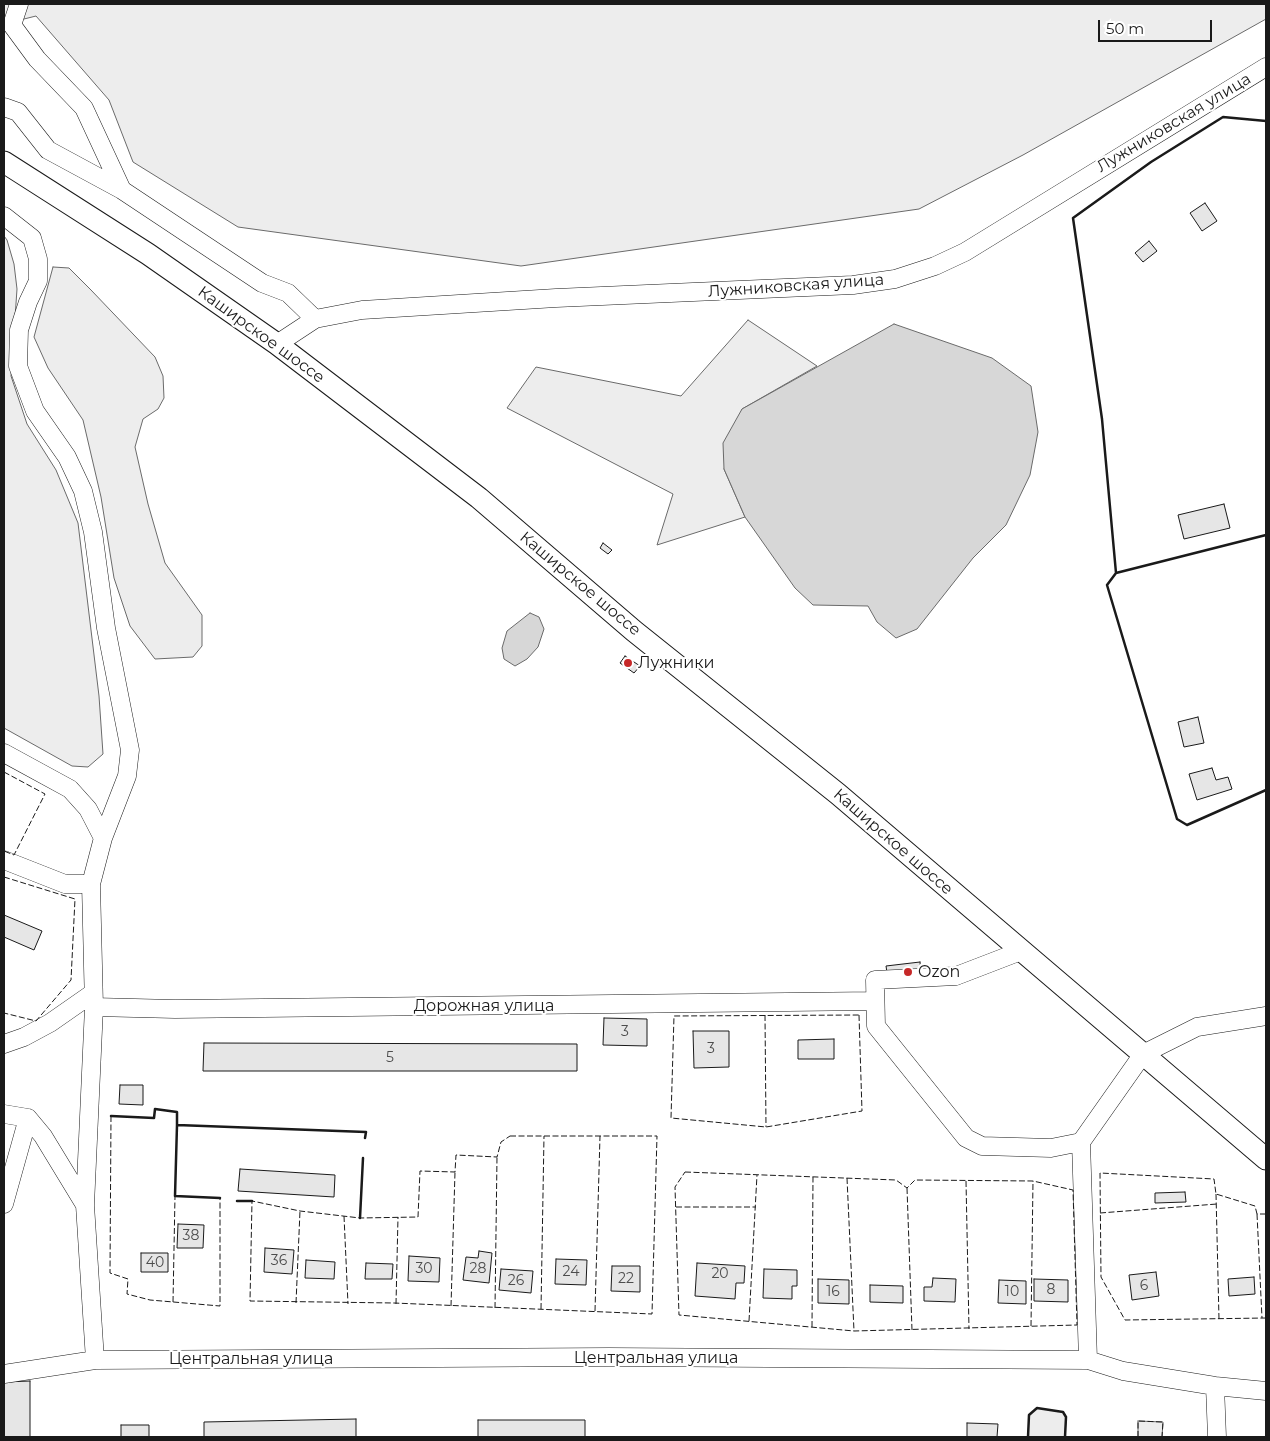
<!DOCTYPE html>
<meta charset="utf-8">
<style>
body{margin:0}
#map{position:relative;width:1270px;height:1441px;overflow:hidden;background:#fff;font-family:Montserrat,sans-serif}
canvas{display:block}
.frame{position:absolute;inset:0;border:5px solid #1a1a1a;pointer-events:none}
.scale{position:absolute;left:1098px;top:20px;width:114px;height:22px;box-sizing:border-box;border:2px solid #1a1a1a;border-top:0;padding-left:6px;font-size:15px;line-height:18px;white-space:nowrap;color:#1a1a1a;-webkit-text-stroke:4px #fff;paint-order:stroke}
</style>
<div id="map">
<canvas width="1270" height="1441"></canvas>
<div class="frame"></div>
<div class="scale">50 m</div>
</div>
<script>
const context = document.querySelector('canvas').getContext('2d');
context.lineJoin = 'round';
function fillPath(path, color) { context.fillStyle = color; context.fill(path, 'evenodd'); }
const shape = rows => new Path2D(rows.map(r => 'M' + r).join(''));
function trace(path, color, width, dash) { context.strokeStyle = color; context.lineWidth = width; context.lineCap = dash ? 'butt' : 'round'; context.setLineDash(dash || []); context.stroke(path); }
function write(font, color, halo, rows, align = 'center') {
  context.font = font + ' Montserrat,sans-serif'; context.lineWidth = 4; context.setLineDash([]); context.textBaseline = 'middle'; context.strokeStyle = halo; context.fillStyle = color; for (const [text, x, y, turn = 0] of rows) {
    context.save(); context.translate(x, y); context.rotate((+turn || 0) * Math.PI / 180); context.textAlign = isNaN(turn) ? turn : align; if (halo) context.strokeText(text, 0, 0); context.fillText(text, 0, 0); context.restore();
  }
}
const green = shape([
 [4,4,1266,4,1266,19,1023,155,919,209,521,266,238,227,133,162,109,100,36,16,4,24,4,4],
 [4,236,7,240,14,264,17,289,11,376,27,424,56,470,78,523,99,696,103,754,88,767,72,766,4,728,4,236],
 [53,267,69,268,91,290,155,357,163,376,164,398,158,409,143,419,135,447,148,504,165,563,202,615,202,646,193,657,155,659,130,626,114,578,101,497,83,420,48,368,34,337,53,267],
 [748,320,817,366,742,409,724,469,745,517,657,545,673,494,507,408,536,367,681,396,748,320],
 [1037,1408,1063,1412,1066,1417,1065,1437,1028,1437,1029,1415,1037,1408],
 [1138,1421,1163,1422,1162,1437,1138,1437,1138,1421]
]);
const water = shape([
 [894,324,992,358,1031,386,1038,432,1030,475,1006,525,973,558,917,629,896,638,877,622,868,606,813,605,795,588,745,517,724,469,723,443,742,409,894,324],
 [530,613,539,617,544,629,538,647,527,659,515,666,504,659,502,648,507,631,530,613]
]);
const building = shape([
 [1205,203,1217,221,1202,231,1190,213,1205,203],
 [1149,241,1157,251,1143,262,1135,253,1149,241],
 [1224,504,1230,528,1184,539,1178,515,1224,504],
 [603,543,612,550,608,554,600,548,603,543],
 [625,656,640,666,634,673,620,663,625,656],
 [1198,717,1204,743,1184,747,1178,722,1198,717],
 [1212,768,1216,780,1228,777,1232,789,1197,800,1189,774,1212,768],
 [4,915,42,931,34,950,4,937,4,915],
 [920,962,921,975,888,979,886,966,920,962],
 [604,1018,647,1019,647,1046,603,1045,604,1018],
 [693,1031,729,1031,729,1067,694,1068,693,1031],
 [834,1039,834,1059,798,1059,798,1040,834,1039],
 [204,1043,577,1044,577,1071,203,1071,204,1043],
 [120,1085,143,1085,143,1105,119,1104,120,1085],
 [240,1169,335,1175,334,1197,238,1191,240,1169],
 [1185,1192,1186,1202,1155,1203,1155,1193,1185,1192],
 [178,1224,204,1225,203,1248,177,1248,178,1224],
 [265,1248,294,1250,292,1274,264,1272,265,1248],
 [479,1251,492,1253,489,1283,463,1280,466,1257,478,1258,479,1251],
 [141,1253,168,1253,168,1272,141,1272,141,1253],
 [409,1256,440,1258,439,1282,408,1281,409,1256],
 [556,1259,587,1260,586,1285,555,1284,556,1259],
 [306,1260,335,1262,334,1279,305,1278,306,1260],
 [366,1263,393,1264,392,1279,365,1279,366,1263],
 [697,1263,745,1266,744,1283,736,1283,735,1299,695,1296,697,1263],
 [612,1266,640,1266,640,1292,611,1291,612,1266],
 [501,1269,533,1271,531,1293,499,1290,501,1269],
 [764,1269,797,1270,797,1286,792,1286,792,1299,763,1298,764,1269],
 [1156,1272,1159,1296,1132,1300,1129,1275,1156,1272],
 [1254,1277,1255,1294,1229,1296,1228,1279,1254,1277],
 [933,1278,956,1279,955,1302,924,1301,924,1287,932,1287,933,1278],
 [818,1279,849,1280,849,1304,818,1303,818,1279],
 [1034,1279,1068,1280,1068,1302,1034,1301,1034,1279],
 [999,1280,1026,1281,1026,1304,998,1303,999,1280],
 [870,1285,903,1286,903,1303,870,1302,870,1285],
 [30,1381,30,1437,4,1437,4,1382,30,1381],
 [356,1419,356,1437,204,1437,204,1422,356,1419],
 [478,1420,585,1420,585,1437,478,1437,478,1420],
 [967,1423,998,1424,997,1437,967,1437,967,1423],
 [121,1425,149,1425,149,1437,121,1437,121,1425]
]);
const minor = shape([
 [19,4,12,25,37,59,84,108,122,190],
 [4,107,18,112,48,150,122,190,262,283,288,293,315,319],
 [4,216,32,238,38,259,38,281,28,302,19,330,18,366,35,411,67,457,83,491,93,532,106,628,130,750,127,776,103,838],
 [277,344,315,319,362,310,556,298,853,285,895,279,935,266,965,252,1266,67],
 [4,753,70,789,88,809,103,838,91,884,94,1007,85,1205,95,1360],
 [4,860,65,884,91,884],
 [1021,951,956,976,875,980,876,1026,966,1138,982,1146,1051,1148,1081,1142],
 [94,1007,175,1009,875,1001],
 [4,1044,24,1037,50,1023,93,993],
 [4,1114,28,1118,43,1136,85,1205],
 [4,1204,28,1118],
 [1088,1360,1081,1142,1143,1054,1197,1027,1266,1016],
 [4,1374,95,1360,609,1357,1088,1360,1123,1371,1215,1386,1266,1391],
 [1215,1386,1217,1437]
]);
const major = shape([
 [4,162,148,254,277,344,479,498,634,631,838,794,1266,1159]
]);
const fence = shape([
 [4,772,45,794,14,855,4,851],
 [4,877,75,899,71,980,36,1021,4,1013],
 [765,1015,766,1127],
 [859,1015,862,1111,766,1127,671,1118,674,1016,859,1015],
 [111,1116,110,1273,128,1279,127,1294,150,1300,220,1306,220,1198],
 [510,1136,657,1136,652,1314,394,1303,250,1301,252,1201,300,1211,360,1218,418,1217,420,1171,455,1172,456,1155,497,1157,501,1142,510,1136],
 [685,1172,896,1180,907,1188,915,1180,1033,1181,1073,1190,1077,1325,854,1331,679,1315,675,1187,685,1172],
 [847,1178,854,1331],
 [966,1181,969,1329],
 [907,1188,912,1330],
 [1216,1194,1219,1319],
 [676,1207,756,1207],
 [1100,1213,1217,1204],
 [1257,1214,1262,1318],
 [1266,1214,1257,1214,1255,1206,1216,1194,1214,1179,1100,1173,1101,1277,1125,1320,1266,1318],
 [344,1216,348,1304],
 [173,1302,175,1196],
 [296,1303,300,1211],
 [396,1304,398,1217],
 [451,1306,455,1172],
 [495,1308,497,1157],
 [541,1309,544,1136],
 [595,1311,600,1136],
 [749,1321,757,1175],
 [1031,1326,1033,1181],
 [812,1327,813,1177],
 [1138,1437,1138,1421,1163,1422,1162,1437]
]);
const wall = shape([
 [1266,121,1223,117,1151,162,1073,218,1102,419,1116,573,1266,535],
 [1116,573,1107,585,1177,819,1187,825,1266,790],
 [111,1116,154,1118,155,1109,177,1112,177,1125,366,1132,365,1138],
 [177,1125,175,1196,220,1198],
 [237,1201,252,1201],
 [360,1218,363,1158],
 [1028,1437,1029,1415,1037,1408,1063,1412,1066,1417,1065,1437]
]);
const markers = [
 [628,663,5,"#c62828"],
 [908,972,5,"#c62828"]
];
const numberNames = [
 ["3",625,1032],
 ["3",711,1049],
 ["5",390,1058],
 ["38",191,1236],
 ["36",279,1261],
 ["40",155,1263],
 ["30",424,1269],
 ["28",478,1269],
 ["24",571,1272],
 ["20",720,1274],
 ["22",626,1279],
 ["26",516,1281],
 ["6",1144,1286],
 ["8",1051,1290],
 ["16",833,1292],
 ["10",1012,1292]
];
const streetNames = [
 ["Лужниковская улица",1174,123,-31],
 ["Лужниковская улица",796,286,-4],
 ["Каширское шоссе",261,335,36],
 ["Каширское шоссе",580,584,40],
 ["Каширское шоссе",893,842,41],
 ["Дорожная улица",484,1006],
 ["Центральная улица",656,1358],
 ["Центральная улица",251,1359]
];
const poiNames = [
 ["Лужники",638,663],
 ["Ozon",918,972]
];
fillPath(green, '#ededed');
trace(green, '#6a6a6a', 1);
fillPath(water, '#d7d7d7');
trace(water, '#6a6a6a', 1);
fillPath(building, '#e6e6e6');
trace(building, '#1a1a1a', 1);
trace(minor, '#1a1a1a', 19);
trace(major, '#1a1a1a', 23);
trace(minor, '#fff', 18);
trace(major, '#fff', 21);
trace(fence, '#1a1a1a', 1, [6, 2.5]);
trace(wall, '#1a1a1a', 2.5);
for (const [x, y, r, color] of markers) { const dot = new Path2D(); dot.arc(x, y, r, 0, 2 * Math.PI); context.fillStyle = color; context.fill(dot); trace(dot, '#fff', 2); }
write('14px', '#4d4d4d', null, numberNames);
write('16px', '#1a1a1a', '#fff', streetNames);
write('16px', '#1a1a1a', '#fff', poiNames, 'left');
</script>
